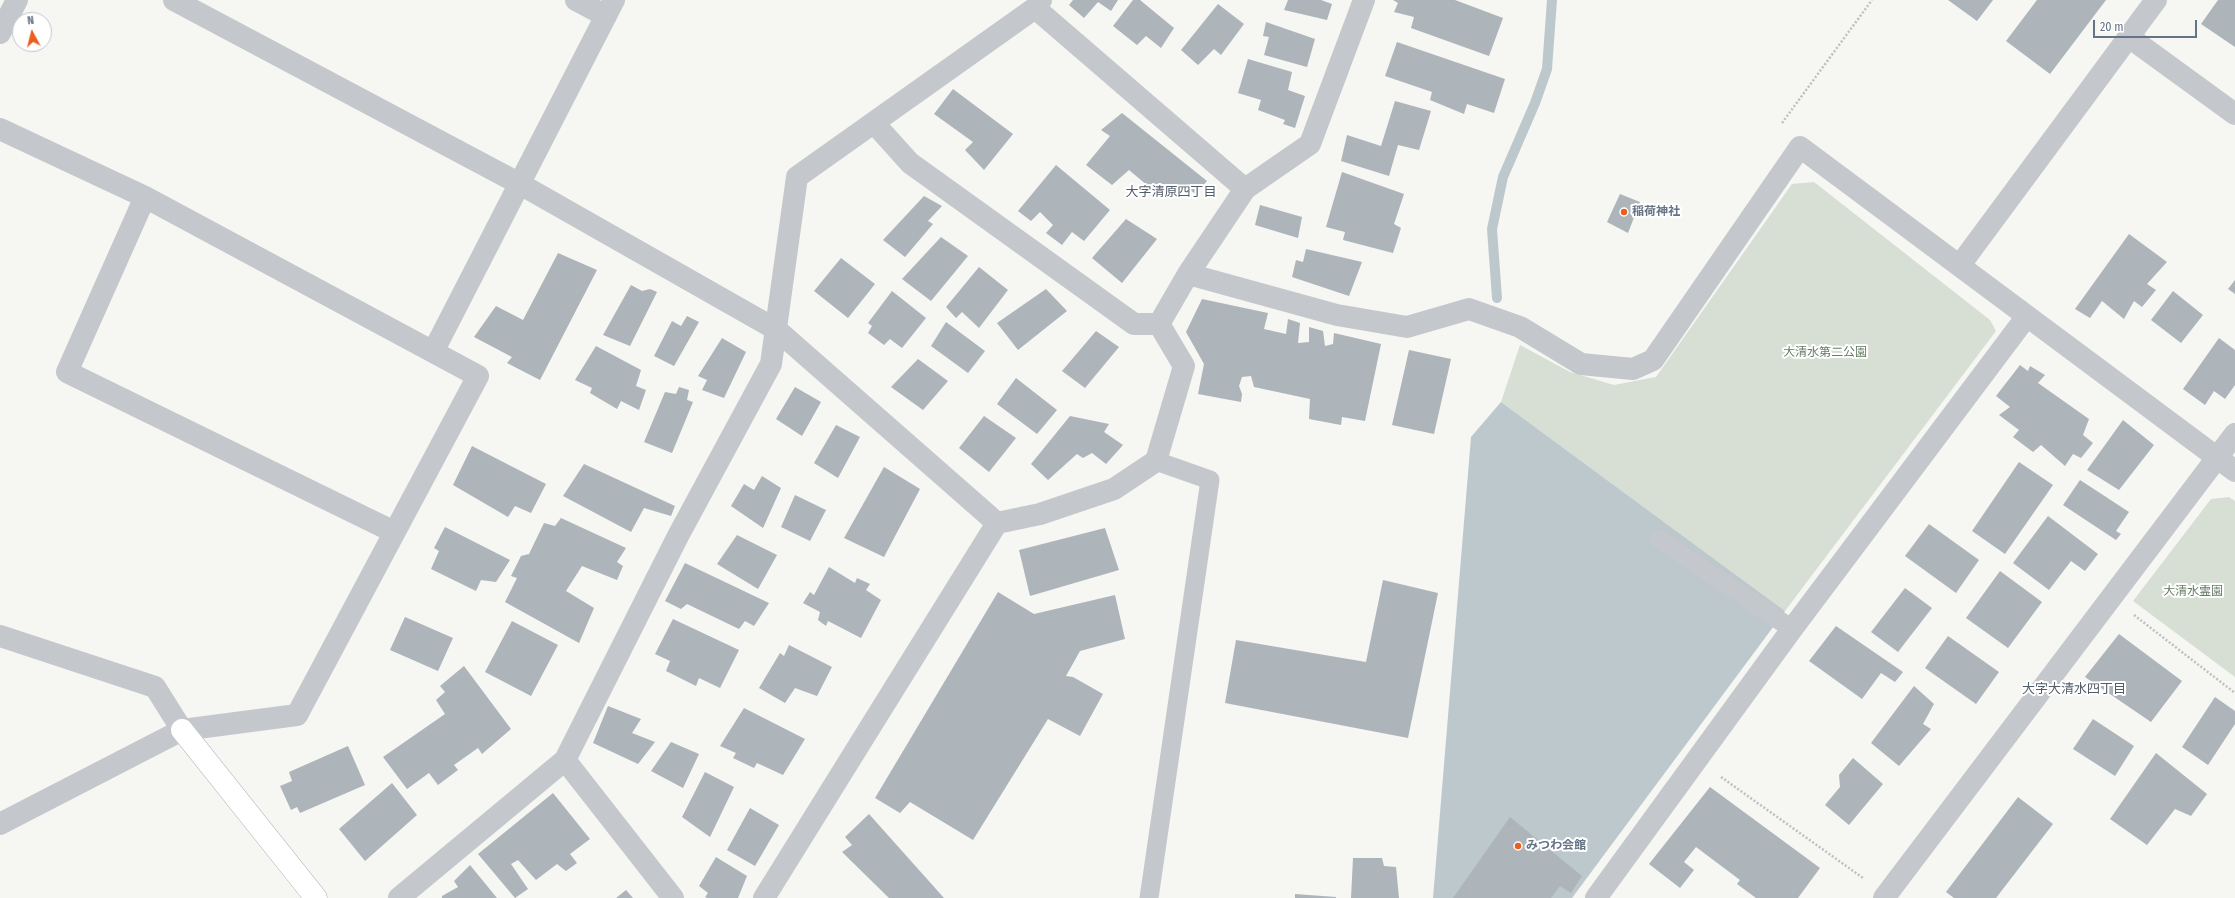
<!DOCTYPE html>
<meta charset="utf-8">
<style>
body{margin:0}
#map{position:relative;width:2235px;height:898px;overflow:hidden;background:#f6f6f3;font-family:"Fira Sans Condensed",sans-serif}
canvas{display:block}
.north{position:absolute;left:12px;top:12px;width:40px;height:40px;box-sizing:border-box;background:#fff;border:1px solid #c1c7ce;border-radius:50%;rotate:353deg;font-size:11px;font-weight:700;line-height:16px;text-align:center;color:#647485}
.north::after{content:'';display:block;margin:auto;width:14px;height:18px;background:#eb5f1e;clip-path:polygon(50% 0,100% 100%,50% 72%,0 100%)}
.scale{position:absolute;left:2093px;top:20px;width:104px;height:18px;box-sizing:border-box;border:2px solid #647485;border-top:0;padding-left:5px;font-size:12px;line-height:14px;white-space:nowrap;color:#647485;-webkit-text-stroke:3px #fff;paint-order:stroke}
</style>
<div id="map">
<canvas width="2235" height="898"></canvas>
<div class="north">N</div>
<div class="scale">20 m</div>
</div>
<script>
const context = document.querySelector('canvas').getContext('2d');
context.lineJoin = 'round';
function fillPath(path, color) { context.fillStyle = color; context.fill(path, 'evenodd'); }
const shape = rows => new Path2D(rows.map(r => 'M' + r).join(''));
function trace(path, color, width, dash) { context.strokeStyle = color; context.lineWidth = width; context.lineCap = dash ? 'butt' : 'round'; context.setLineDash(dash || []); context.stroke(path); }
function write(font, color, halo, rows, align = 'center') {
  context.font = font + ' "Fira Sans Condensed","Noto Sans JP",sans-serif'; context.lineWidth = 4; context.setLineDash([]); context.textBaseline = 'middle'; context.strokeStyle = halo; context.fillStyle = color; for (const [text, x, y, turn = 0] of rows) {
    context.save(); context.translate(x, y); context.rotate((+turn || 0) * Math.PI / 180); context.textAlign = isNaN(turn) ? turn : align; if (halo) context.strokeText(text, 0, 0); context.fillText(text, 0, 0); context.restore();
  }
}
const green = shape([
 [1814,182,1990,320,1996,331,1785,611,1501,402,1520,345,1570,372,1614,385,1656,377,1792,184],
 [2229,497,2235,501,2235,677,2133,601,2211,499]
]);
const water = shape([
 [1501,402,1785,611,1572,898,1433,898,1471,437]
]);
const stream = shape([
 [1497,298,1492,229,1503,177,1535,103,1547,69,1552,0]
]);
const building = shape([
 [1073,0,1118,0,1111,11,1098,2,1084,18,1069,5],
 [1133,0,1140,0,1174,28,1161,48,1146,36,1137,45,1113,26],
 [1288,0,1321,0,1332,4,1327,20,1284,10],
 [1393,0,1455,0,1503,18,1489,56,1411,28,1414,17,1394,12,1398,3],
 [1948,0,1993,0,1977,21],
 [2037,0,2106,0,2050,74,2006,41],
 [2218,0,2235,0,2235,47,2201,24],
 [1218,4,1244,24,1221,55,1214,49,1198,65,1181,50],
 [1266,22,1315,39,1307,67,1264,55,1269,37,1263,36],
 [1397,42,1505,79,1494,113,1467,104,1464,114,1430,100,1432,92,1385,76],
 [1248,59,1292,72,1288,90,1305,96,1295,128,1283,124,1285,120,1258,110,1261,100,1238,93],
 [953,89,1013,134,984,170,965,150,973,142,934,114],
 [1395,101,1431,111,1419,150,1398,145,1389,176,1341,161,1347,135,1381,146],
 [1122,113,1207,181,1196,194,1187,188,1182,191,1174,185,1161,197,1129,170,1112,185,1086,165,1110,136,1101,130],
 [1056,165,1110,210,1084,241,1072,232,1062,245,1046,233,1053,225,1040,212,1031,221,1018,211],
 [1342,172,1404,194,1394,224,1401,228,1393,253,1343,240,1345,232,1326,227],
 [1620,194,1640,202,1628,233,1607,222],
 [924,196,942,206,928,221,933,224,905,257,883,240],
 [1260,205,1302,217,1298,238,1255,225],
 [1126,219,1157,239,1122,283,1092,258],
 [2129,234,2167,262,2147,284,2156,290,2142,307,2134,301,2124,319,2102,301,2090,318,2075,309],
 [941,237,968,256,931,301,902,279],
 [1306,249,1362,262,1349,296,1292,277,1296,260,1303,262],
 [558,253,597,270,540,380,507,363,512,357,474,337,496,306,523,320],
 [841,258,875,284,848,318,814,291],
 [979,267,1008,290,979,328,962,312,956,318,946,307],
 [2235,280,2235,294,2228,289],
 [631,285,642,291,650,289,657,292,630,346,603,335],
 [1046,289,1067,311,1018,350,997,323],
 [892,291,926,318,902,348,890,339,884,345,868,333,872,326,868,323],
 [2173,291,2203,315,2181,343,2151,320],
 [1202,299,1268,313,1264,329,1286,334,1288,319,1300,323,1298,343,1309,342,1309,327,1323,331,1325,346,1333,344,1334,333,1381,344,1365,421,1342,417,1341,425,1309,419,1310,399,1254,387,1251,376,1242,377,1239,386,1242,394,1241,402,1198,394,1204,364,1186,332],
 [687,316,699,322,674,366,654,356,672,321,681,326],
 [946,322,985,351,968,373,931,346],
 [1096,331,1119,347,1085,388,1062,371],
 [722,338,746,352,724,398,702,390,707,380,698,376],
 [2219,338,2235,350,2235,385,2225,399,2214,391,2205,405,2183,389],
 [596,346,641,370,636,386,646,390,639,410,621,401,617,409,590,393,592,388,575,380],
 [1409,350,1451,359,1434,434,1392,425],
 [918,359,948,381,923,410,891,387],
 [2020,365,2028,371,2030,366,2045,375,2038,383,2089,419,2083,435,2093,443,2081,458,2073,454,2065,466,2041,445,2033,452,2013,437,2019,430,1999,415,2010,407,1996,396],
 [1016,378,1057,410,1037,434,997,404],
 [679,387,689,390,687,400,693,402,672,453,644,442,665,392,676,394],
 [795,387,821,402,802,436,776,419],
 [984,416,1016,438,989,472,959,448],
 [1070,416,1109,424,1104,432,1123,445,1106,464,1092,453,1083,458,1077,454,1048,480,1031,464],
 [2123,420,2154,445,2119,490,2087,470],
 [836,425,860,437,838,478,814,463],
 [472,446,546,484,531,513,515,506,508,517,453,485],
 [2019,462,2053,485,2005,554,1972,531],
 [584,464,675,506,671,516,644,508,631,532,563,496],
 [884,467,920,489,884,557,844,538],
 [762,476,781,488,763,528,731,506,744,484,754,490],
 [2080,480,2129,512,2116,531,2121,534,2116,540,2063,505],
 [795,495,826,510,810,541,781,527],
 [2048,516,2098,554,2085,571,2071,561,2049,590,2013,563],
 [561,518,626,548,617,562,623,566,617,580,582,566,566,591,594,608,579,643,505,602,517,578,511,576,521,556,529,554,544,523,555,526],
 [1929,524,1979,560,1956,593,1905,556],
 [445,527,510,560,496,582,481,580,476,591,431,569,439,551,434,548],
 [1105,528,1119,570,1030,596,1019,550],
 [737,535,777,555,758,589,717,564],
 [685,563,769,603,754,626,745,621,739,629,687,604,681,609,665,601],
 [829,567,855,583,857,578,870,584,866,590,881,600,861,638,828,621,826,626,818,620,820,612,803,603,810,592,814,595],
 [2000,571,2042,602,2008,648,1966,618],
 [1383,580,1438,593,1408,738,1225,703,1236,640,1366,662],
 [1905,588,1932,608,1898,652,1871,632],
 [998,592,1034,614,1115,595,1125,639,1080,651,1066,676,1073,677,1103,694,1080,736,1048,719,973,840,910,802,900,813,875,798],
 [405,617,453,638,438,671,390,650],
 [673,619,739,650,720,688,699,678,696,686,666,671,670,661,655,654],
 [512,621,558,645,531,696,485,672],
 [1836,626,1903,672,1895,682,1881,673,1862,699,1809,661],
 [2119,634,2182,681,2151,722,2085,677],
 [1948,636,1999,672,1976,704,1925,668],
 [789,645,832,667,817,696,795,688,785,703,759,688,780,653,784,656],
 [464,666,511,729,482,754,478,748,454,765,458,770,438,785,429,773,407,789,383,757,445,714,436,700,445,692,440,686],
 [1914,686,1934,704,1923,724,1931,729,1899,766,1871,743],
 [2215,697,2235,711,2235,724,2208,765,2182,747],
 [608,706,641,719,632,733,655,742,638,764,593,743],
 [744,708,805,739,783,775,757,763,754,768,733,758,736,753,720,746],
 [2093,719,2134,746,2115,776,2073,749],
 [671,742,699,754,683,788,651,771],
 [348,746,365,785,300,813,297,807,291,810,280,786,292,781,289,772],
 [2156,753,2207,794,2191,816,2175,809,2147,845,2110,819],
 [1853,758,1883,784,1849,825,1825,805,1840,787,1839,775],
 [705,772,734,787,710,837,682,817],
 [392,783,417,815,365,861,339,829],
 [1710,787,1820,868,1798,898,1756,898,1737,884,1740,880,1696,847,1684,862,1694,870,1680,888,1649,864],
 [553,793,590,839,570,854,577,863,566,871,557,864,536,880,518,860,511,864,528,889,515,898,478,854],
 [2018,797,2053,824,1996,898,1954,898,1946,892],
 [750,808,779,825,755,866,727,850],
 [869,814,944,898,889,898,842,852,852,845,845,837],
 [1510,817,1582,876,1571,893,1560,886,1551,898,1453,898],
 [716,857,747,876,738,898,707,898,705,897,708,893,699,886],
 [1353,858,1382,858,1384,866,1396,867,1399,898,1351,898],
 [470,865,497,898,442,898,442,896,458,887,454,881],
 [626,890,633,898,616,898],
 [1295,894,1336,897,1336,898,1295,898]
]);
const path = shape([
 [1782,123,1872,0],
 [2134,615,2235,693],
 [1721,777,1863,878]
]);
const lane = shape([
 [1659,539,1792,629],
 [1149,898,1210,480,1156,461]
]);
const street = shape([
 [174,0,520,184,777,330,997,523],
 [576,0,606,16],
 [1035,8,1245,189],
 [0,33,17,0],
 [2129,37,2235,114],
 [874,123,910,163,1134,324,1159,324],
 [0,129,145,197,478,376,297,715,182,730,0,824],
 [145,197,67,372,394,532],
 [1960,265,2156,0],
 [1188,274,1337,315,1407,327,1469,309,1520,327,1581,364,1633,369,1653,360,1800,147,2235,471],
 [433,352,614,0],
 [0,636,155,687,182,730],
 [565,760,673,898],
 [399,898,565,760,678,536,771,364,797,177,1035,8,1041,0],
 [764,898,997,523,1040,514,1114,489,1156,461,1184,366,1159,324,1188,274,1245,189,1310,144,1364,0],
 [1596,898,1792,629,2027,316],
 [1884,898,2235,434]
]);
const secondary = shape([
 [182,730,316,898]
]);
const markers = [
 [1624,212,4,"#eb5f1e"],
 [1518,846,4,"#eb5f1e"]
];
const poiNames = [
 ["稲荷神社",1632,212],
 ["みつわ会館",1526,846]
];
const parkNames = [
 ["大清水第二公園",1825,353],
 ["大清水霊園",2193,592]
];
const neighbourhoodNames = [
 ["大字清原四丁目",1171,192],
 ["大字大清水四丁目",2074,689]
];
fillPath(green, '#d7ded4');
fillPath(water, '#bdc8cd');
trace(stream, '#bdc8cd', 10);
fillPath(building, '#adb4ba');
trace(secondary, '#b6bbc0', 23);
trace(path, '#bdc0c2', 2.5, [2, 2]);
trace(lane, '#c4c7cb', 19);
trace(street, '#c4c7cb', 22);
trace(secondary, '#fff', 22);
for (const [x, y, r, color] of markers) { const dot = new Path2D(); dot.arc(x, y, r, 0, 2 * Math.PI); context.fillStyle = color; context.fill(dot); trace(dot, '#fff', 1.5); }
write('bold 12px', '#647485', '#fff', poiNames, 'left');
write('12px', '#667c63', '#fff', parkNames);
write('13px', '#525d6a', '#fff', neighbourhoodNames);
</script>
